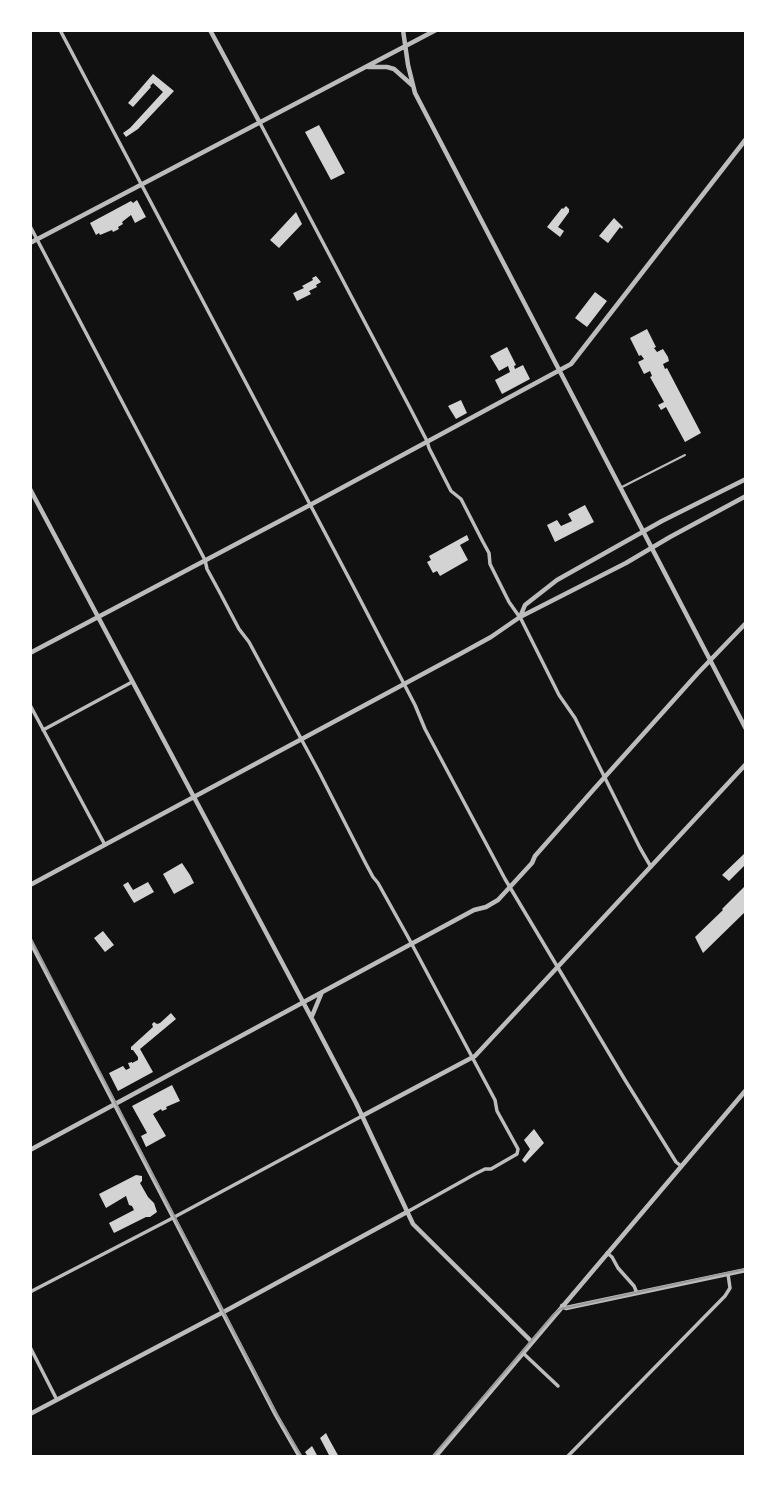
<!DOCTYPE html>
<style>
body{margin:0}
#map{position:relative;width:776px;height:1487px;overflow:hidden;background:#111;font-family:Montserrat,sans-serif}
canvas{display:block}
.frame{position:absolute;inset:0;border:32px solid #fff;pointer-events:none}
</style>
<div id="map">
<canvas width="776" height="1487"></canvas>
<div class="frame"></div>
</div>
<script>
const context = document.querySelector('canvas').getContext('2d');
context.lineJoin = 'round';
function fillPath(path, color) { context.fillStyle = color; context.fill(path, 'evenodd'); }
const shape = rows => new Path2D(rows.map(r => 'M' + r).join(''));
function trace(path, color, width, dash) { context.strokeStyle = color; context.lineWidth = width; context.lineCap = dash ? 'butt' : 'round'; context.setLineDash(dash || []); context.stroke(path); }
const building = shape([
 [153,74,174,91,138,129,126,137,123,133,130,128,163,92,153,83,150,86,151,87,133,107,128,103],
 [319,125,345,173,331,180,305,132],
 [137,200,146,217,135,223,131,215,122,222,123,224,118,227,119,229,113,232,112,230,100,235,99,233,96,235,90,223,131,201,133,203],
 [566,206,569,209,569,212,558,227,564,231,560,237,547,227,562,208,563,209],
 [296,212,302,224,279,248,270,240],
 [614,218,623,227,622,229,620,227,608,243,599,236],
 [316,276,321,282,316,285,317,287,309,291,311,294,297,301,293,293,304,288,302,286,313,280,312,278],
 [595,292,607,301,587,327,575,318],
 [647,329,656,347,654,348,657,352,663,349,668,357,669,361,663,364,665,369,667,368,701,433,685,442,666,407,661,410,658,405,664,402,650,377,652,376,650,371,644,374,638,362,644,359,641,355,639,356,630,338],
 [507,347,516,365,514,366,515,369,523,365,530,379,502,394,495,380,510,372,508,366,499,371,490,356],
 [461,400,467,413,456,419,448,406],
 [585,505,594,522,555,542,547,525,557,520,561,526,572,521,568,514],
 [467,535,469,540,460,545,468,560,440,576,437,571,433,573,427,562,431,560,429,556],
 [746,852,746,864,729,881,722,875],
 [182,863,190,875,194,883,174,894,163,874],
 [128,882,133,890,148,882,154,892,134,903,123,885],
 [746,885,746,911,703,953,695,937,723,910,722,909],
 [103,931,114,945,105,952,94,938],
 [171,1013,176,1019,140,1049,153,1072,118,1091,109,1073,123,1066,126,1070,130,1068,128,1063,132,1062,132,1063,138,1060,138,1057,133,1050,131,1050,131,1047,153,1027,152,1024,154,1022,157,1024,160,1023],
 [172,1085,180,1101,166,1107,167,1109,162,1111,161,1109,153,1114,166,1136,146,1147,141,1136,147,1133,132,1106],
 [534,1129,544,1143,525,1163,522,1160,530,1149,524,1140],
 [136,1175,142,1176,142,1181,140,1183,148,1197,154,1203,157,1212,150,1217,146,1217,114,1233,109,1223,134,1210,132,1206,129,1205,126,1196,106,1208,99,1194],
 [326,1433,329,1439,339,1457,330,1457,320,1438],
 [312,1446,318,1457,308,1457,305,1452]
]);
const service = shape([
 [622,487,685,455]
]);
const minor = shape([
 [60,30,352,584,415,705,425,729,505,879,625,1080,676,1162,681,1166],
 [260,123,410,408,427,441,429,448,451,491,461,499,483,542,489,553,490,564,509,602,521,619,559,695,575,718,640,848,651,867],
 [30,226,205,560,207,569,219,591,239,629,249,642,319,772,366,864,373,877,378,883,408,937,495,1100,497,1111,518,1149,517,1154,491,1169,485,1169,475,1174,407,1212],
 [30,705,105,845],
 [43,730,132,682],
 [607,1253,612,1257,618,1268,634,1286,637,1293],
 [30,1292,167,1221,362,1116],
 [30,1347,57,1400],
 [523,1353,558,1386],
 [567,1457,725,1296,730,1288,728,1274]
]);
const tertiary = shape([
 [210,30,260,123],
 [403,30,408,65,415,93,746,729],
 [368,67,387,67,394,69,412,85],
 [30,243,436,30],
 [30,489,311,1017,356,1103,413,1224,532,1342],
 [520,617,525,605,557,580,662,521,746,479],
 [30,653,310,505,571,364,746,139],
 [30,885,460,654,491,637,520,617,626,563,670,537,746,496],
 [30,941,276,1415,300,1457],
 [312,1016,322,992],
 [362,1116,475,1056,746,764],
 [30,1150,474,910,486,907,498,900,532,863,535,856,594,789,698,673,746,623],
 [562,1306,566,1308,746,1270],
 [30,1414,229,1309,407,1212],
 [435,1457,746,1090]
]);
const tram = shape([
 [30,937,276,1413,302,1457],
 [432,1457,554,1314,560,1309,746,1269]
]);
fillPath(building, '#d3d3d3');
trace(service, '#bcbcbc', 2);
trace(minor, '#bcbcbc', 3.5);
trace(tertiary, '#bcbcbc', 4.5);
trace(tram, '#9a9a9a', 2);
</script>
